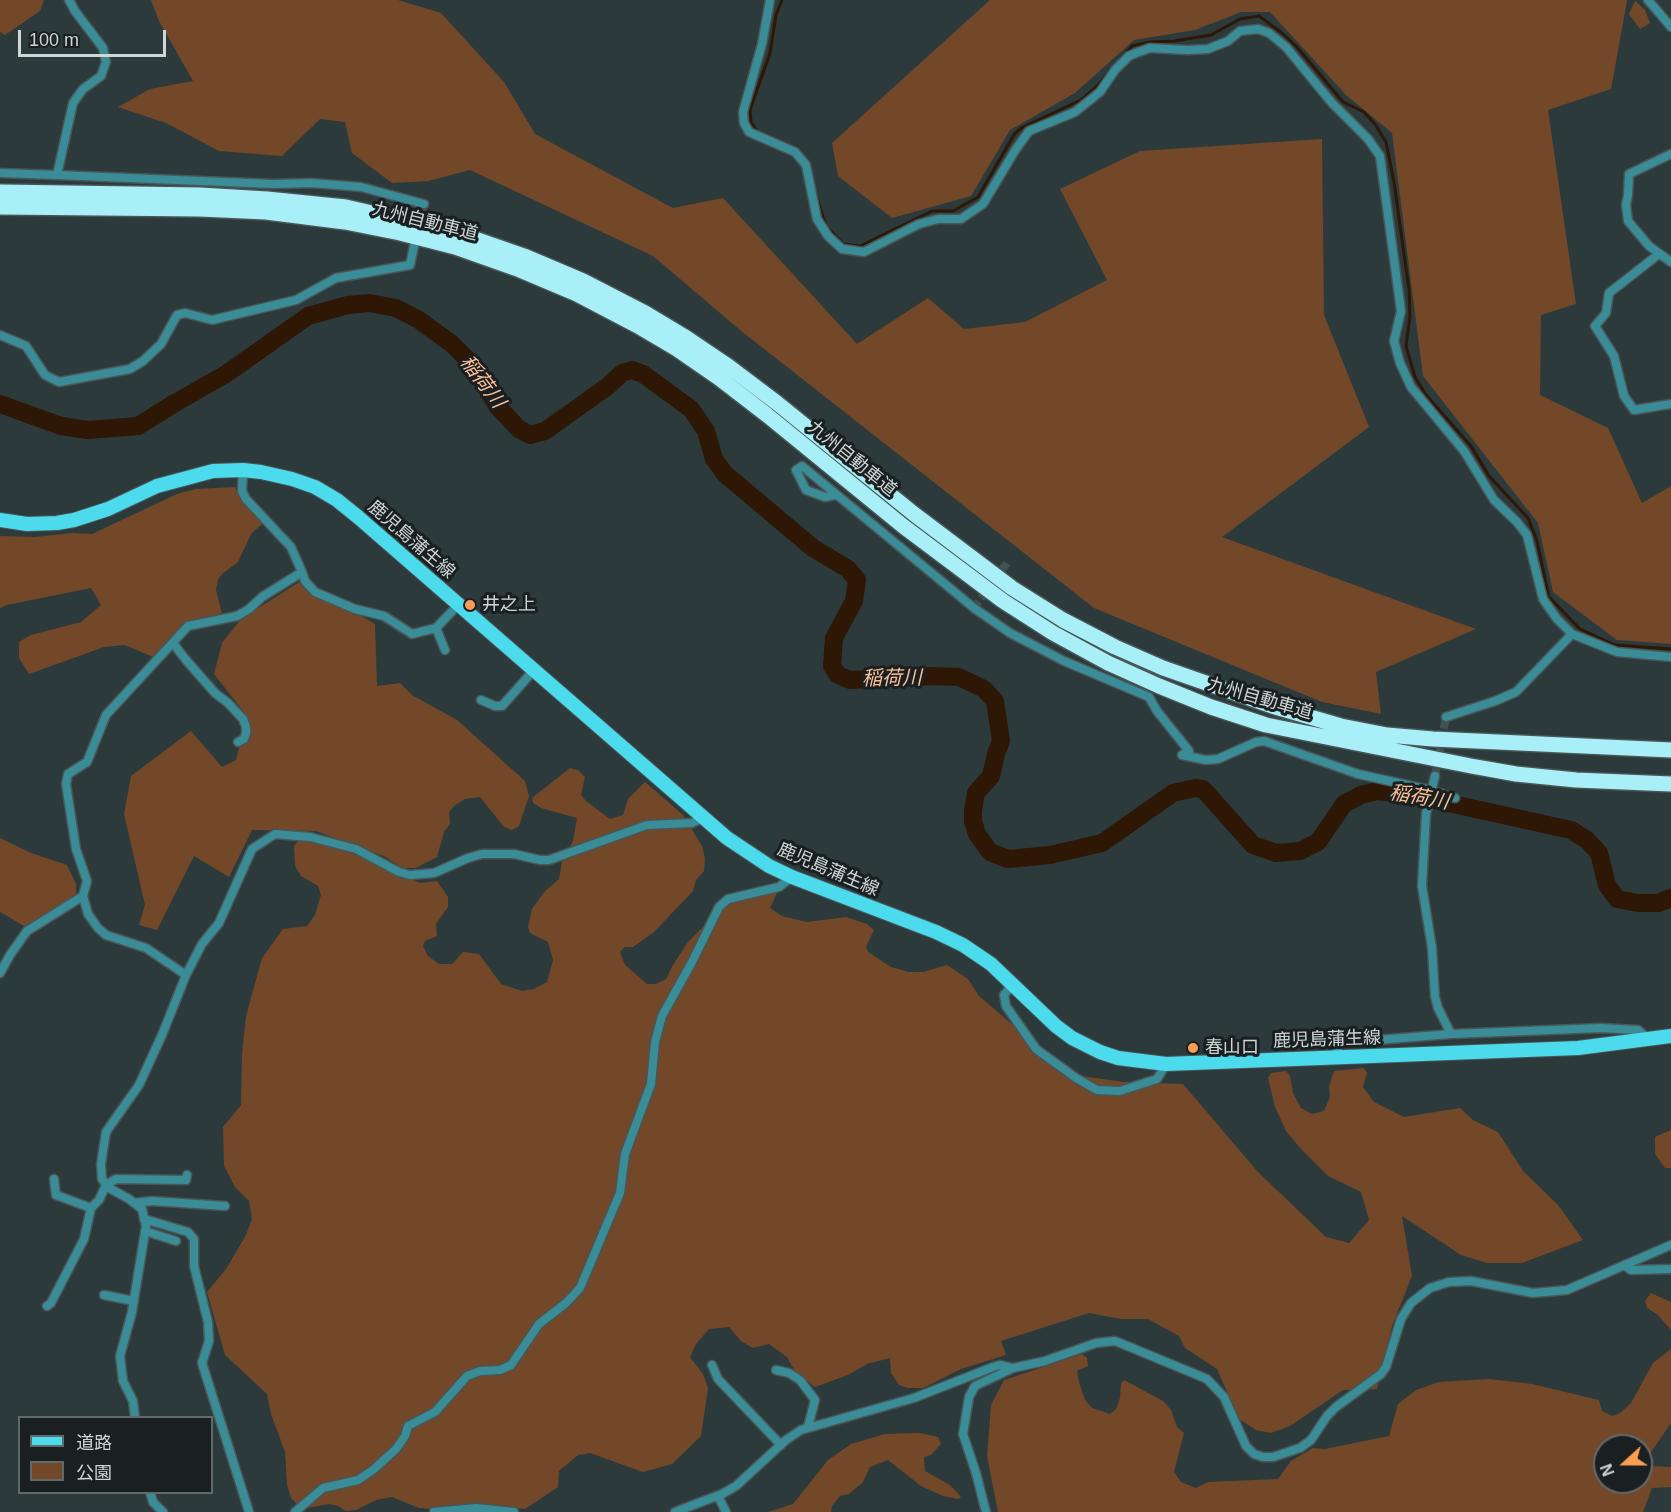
<!DOCTYPE html>
<meta charset="utf-8">
<style>
body{margin:0}
#map{position:relative;width:1671px;height:1512px;overflow:hidden;background:#2c3a3c;font-family:Helvetica,"Noto Sans JP",sans-serif}
canvas{display:block}
.legend{position:absolute;left:18px;top:1416px;width:195px;height:78px;box-sizing:border-box;background:#1a2021;border:2px solid #62696a;margin:0;padding:8px 10px;list-style:none;font-size:18px;color:#ced6d7}
.legend li{display:flex;align-items:center;gap:12px;height:30px}
.legend b{width:30px;border:2px solid #62696a}
.north{position:absolute;left:1593px;top:1434px;width:60px;height:60px;box-sizing:border-box;background:#1a2021;border:2px solid #62696a;border-radius:50%;rotate:249deg;font-size:16px;font-weight:700;line-height:24px;text-align:center;color:#ced6d7}
.north::after{content:'';display:block;margin:auto;width:21px;height:27px;background:#fc9d54;clip-path:polygon(50% 0,100% 100%,50% 72%,0 100%)}
.scale{position:absolute;left:18px;top:30px;width:148px;height:27px;box-sizing:border-box;border:3px solid #ced6d7;border-top:0;padding-left:8px;font-size:18px;line-height:21px;white-space:nowrap;color:#ced6d7;-webkit-text-stroke:4px #1a2021;paint-order:stroke}
</style>
<div id="map">
<canvas width="1671" height="1512"></canvas>
<ul class="legend">
<li><b style="height:8px;background:#4cdbec"></b>道路</li>
<li><b style="height:16px;background:#724829"></b>公園</li>
</ul>
<div class="north">N</div>
<div class="scale">100 m</div>
</div>
<script>
const context = document.querySelector('canvas').getContext('2d');
context.lineJoin = 'round';
function fillPath(path, color) { context.fillStyle = color; context.fill(path, 'evenodd'); }
const shape = rows => new Path2D(rows.map(r => 'M' + r).join(''));
function trace(path, color, width, dash) { context.strokeStyle = color; context.lineWidth = width; context.lineCap = dash ? 'butt' : 'round'; context.setLineDash(dash || []); context.stroke(path); }
function write(font, color, halo, rows, align = 'center') {
  context.font = font + ' Helvetica,"Noto Sans JP",sans-serif'; context.lineWidth = 6; context.setLineDash([]); context.textBaseline = 'middle'; context.strokeStyle = halo; context.fillStyle = color; for (const [text, x, y, turn = 0] of rows) {
    context.save(); context.translate(x, y); context.rotate((+turn || 0) * Math.PI / 180); context.textAlign = isNaN(turn) ? turn : align; if (halo) context.strokeText(text, 0, 0); context.fillText(text, 0, 0); context.restore();
  }
}
const green = shape([
 [0,0,44,0,40,11,5,35,0,32],
 [151,0,398,0,441,13,504,82,535,134,673,208,723,198,857,344,928,298,964,329,1025,322,1107,280,1060,189,1140,151,1322,139,1324,315,1369,427,1222,537,1476,629,1376,672,1381,714,1322,702,1094,608,740,330,653,256,470,170,428,181,392,183,352,153,345,122,320,119,282,156,219,151,166,123,118,107,150,89,193,81,159,21],
 [990,0,1626,0,1627,1,1611,89,1548,110,1576,304,1541,315,1540,395,1608,428,1642,503,1671,486,1671,644,1617,640,1553,592,1538,523,1423,376,1392,133,1346,95,1270,12,1241,12,1195,30,1134,40,1075,93,1010,130,971,196,892,218,838,176,832,143],
 [1635,1,1645,10,1650,23,1640,29,1629,14],
 [235,487,241,499,262,524,251,534,238,562,222,574,218,580,216,590,222,613,184,625,153,657,125,645,104,647,29,674,19,658,19,642,31,635,81,622,101,605,91,588,7,605,0,608,0,536,35,537,72,533,92,534,177,494,196,489],
 [301,581,375,624,377,686,400,683,412,695,457,720,525,781,529,796,519,826,512,830,504,827,480,797,465,799,454,806,449,812,450,824,444,832,437,857,416,868,402,868,384,856,316,831,252,830,229,877,194,856,157,930,139,925,145,905,124,814,131,776,191,731,222,767,236,760,247,716,214,674,222,643,241,619],
 [570,768,578,770,585,777,581,795,586,801,610,819,623,815,628,799,645,782,683,815,702,846,705,858,704,871,696,880,693,891,654,932,633,947,625,947,620,952,625,965,647,984,656,984,666,979,673,965,688,942,727,903,770,891,777,893,770,908,782,916,807,922,846,917,867,924,874,930,866,947,868,952,891,967,909,972,923,972,947,965,968,979,979,996,1028,1038,1081,1076,1124,1082,1183,1084,1258,1172,1326,1237,1349,1243,1369,1220,1361,1192,1328,1176,1301,1149,1286,1131,1275,1107,1268,1078,1271,1073,1286,1071,1290,1076,1293,1093,1301,1108,1312,1114,1324,1111,1330,1097,1329,1086,1334,1071,1364,1068,1367,1073,1363,1087,1374,1102,1404,1117,1460,1108,1473,1120,1498,1132,1523,1171,1558,1205,1583,1240,1522,1263,1487,1263,1461,1255,1402,1216,1412,1276,1392,1326,1377,1389,1343,1390,1290,1426,1271,1433,1256,1430,1239,1419,1217,1369,1185,1348,1179,1336,1148,1319,1121,1319,1089,1313,1001,1341,1006,1355,961,1369,923,1388,908,1388,899,1385,891,1373,890,1358,867,1364,848,1375,815,1387,795,1371,787,1357,769,1344,753,1348,741,1341,729,1327,709,1329,696,1344,690,1357,703,1374,708,1388,701,1436,672,1464,643,1472,590,1453,578,1455,559,1471,558,1487,525,1509,472,1504,433,1509,419,1508,392,1497,376,1500,356,1510,346,1511,338,1506,329,1504,302,1509,291,1498,287,1485,285,1452,271,1414,267,1394,225,1355,207,1292,226,1269,246,1235,252,1219,249,1201,235,1187,224,1166,223,1127,241,1105,242,1054,246,1016,262,958,283,929,307,926,315,915,321,895,318,886,301,876,295,866,294,846,299,840,346,849,366,856,420,883,437,881,448,897,448,907,436,924,437,936,425,941,423,946,428,956,439,964,452,964,463,952,479,954,501,984,522,991,534,989,547,982,553,960,548,942,530,933,528,927,532,909,545,891,559,879,562,862,573,841,577,818,541,808,533,803,532,798],
 [0,838,31,853,67,865,76,884,76,896,29,926,24,926,0,912],
 [1671,1130,1671,1168,1665,1168,1655,1154,1655,1137],
 [1651,1293,1671,1302,1671,1330,1658,1315,1647,1308,1645,1301],
 [1671,1349,1671,1423,1647,1458,1650,1466,1671,1467,1671,1487,1652,1488,1643,1512,998,1512,987,1456,991,1405,1004,1380,1082,1354,1087,1358,1088,1366,1077,1371,1079,1382,1085,1400,1092,1408,1110,1414,1116,1409,1120,1398,1121,1383,1124,1380,1163,1401,1171,1410,1177,1427,1184,1433,1174,1472,1181,1482,1196,1488,1208,1482,1278,1479,1291,1461,1313,1448,1325,1449,1389,1436,1398,1404,1416,1390,1439,1382,1489,1379,1532,1384,1599,1400,1602,1411,1612,1416,1620,1413,1631,1403,1653,1363],
 [1605,1446,1641,1446,1641,1482,1605,1482],
 [920,1433,938,1437,941,1444,931,1455,924,1457,925,1471,950,1485,961,1497,958,1499,943,1496,921,1486,888,1460,870,1467,863,1482,849,1494,840,1496,832,1506,831,1512,768,1512,793,1504,828,1460,851,1444,885,1434]
]);
const stream = shape([
 [759,134,751,122,750,110,770,53,776,15,782,0],
 [817,198,826,226,843,244,860,246,932,211,953,211,978,197,1015,133,1023,127,1081,100,1098,85,1132,46,1150,42,1174,41,1211,35,1240,19,1259,16,1282,33,1297,47,1343,102,1364,112,1375,124,1386,142,1394,182,1409,290,1410,316,1406,346,1415,377,1426,395,1471,446,1489,476,1528,518,1537,541,1549,597,1580,629,1615,645,1671,649]
]);
const river = shape([
 [0,404,61,426,88,430,138,426,175,403,226,374,308,316,348,305,370,303,396,308,419,320,452,344,472,364,498,407,519,429,530,435,545,431,608,386,622,373,632,370,643,374,691,409,706,431,714,459,725,474,813,548,848,569,857,580,854,601,834,638,832,666,838,675,850,680,933,676,959,677,984,689,995,701,1001,741,996,754,991,776,976,793,973,810,973,821,977,834,990,852,1008,859,1050,855,1102,843,1173,793,1195,788,1203,789,1253,845,1276,853,1300,851,1318,842,1344,804,1361,795,1377,791,1412,795,1571,830,1587,840,1599,853,1607,885,1617,899,1638,903,1658,903,1671,898]
]);
const minorTunnel = shape([
 [418,226,424,204],
 [974,608,1007,563],
 [1435,776,1446,717]
]);
const minor = shape([
 [770,0,762,44,743,112,744,123,749,132,795,152,806,165,817,219,828,236,842,249,864,252,919,224,938,219,961,219,983,204,1016,149,1029,131,1075,112,1100,92,1115,70,1129,56,1136,53,1150,48,1187,50,1208,49,1228,41,1240,31,1258,29,1269,33,1286,47,1332,103,1368,139,1380,156,1401,311,1394,341,1400,363,1411,387,1464,451,1494,500,1517,522,1527,535,1543,599,1557,619,1572,634,1617,652,1671,657],
 [1648,0,1671,27],
 [1671,154,1629,174,1628,195,1626,205,1628,221,1649,246,1671,262],
 [0,173,57,175,73,103,83,89,101,76,106,62,103,48,75,11,69,0],
 [57,175,273,184,312,183,361,187,424,204],
 [1659,254,1609,293,1606,313,1595,326,1614,356,1624,396,1634,410,1671,404],
 [0,335,26,346,45,375,59,382,130,369,143,361,161,344,177,315,185,313,212,320,296,300,336,278,410,265,414,246],
 [835,495,825,497,806,490,796,470,802,466,974,608,1010,633,1064,661,1149,697,1157,711,1189,751,1182,755,1206,760,1218,759,1256,742,1264,741,1358,774,1430,790,1455,798],
 [302,572,305,581,315,592,355,609,384,616,412,634,436,628,458,605],
 [436,628,445,650],
 [173,643,186,660,215,693,228,703,243,719,246,727,246,733,244,739,238,742],
 [481,700,495,706,502,706,534,670],
 [1446,717,1495,701,1516,692,1572,634],
 [83,896,88,914,98,928,106,935,146,948,186,975],
 [0,973,10,955,27,931,83,896,87,881,76,849,66,784,68,774,87,762,106,715,188,626,237,616,249,609,262,597,302,572,291,547,246,499,242,491,243,470],
 [1013,984,1004,995,1006,1006,1036,1049,1076,1078,1097,1090,1120,1091,1157,1079,1166,1064],
 [1451,1034,1601,1028,1638,1030,1650,1040],
 [1334,1057,1341,1043,1451,1034,1438,1008,1435,997,1432,948,1422,886,1426,814,1435,776],
 [54,1179,56,1195,91,1208],
 [134,1203,152,1201,225,1206],
 [144,1219,188,1232,194,1239,194,1266,208,1322,209,1341,202,1363,249,1512],
 [145,1231,176,1241],
 [1624,1265,1631,1270,1671,1269],
 [104,1295,134,1301],
 [47,1306,51,1303,84,1239,91,1208,99,1200,106,1185,116,1179,186,1180,187,1175],
 [712,1365,718,1379,781,1445],
 [776,1370,789,1373,800,1380,815,1400,808,1427],
 [135,1418,133,1401,123,1381,120,1356,132,1312,146,1226,142,1209,129,1199,109,1188,102,1179,101,1164,106,1132,139,1085,162,1035,186,975,202,944,219,923,252,849,275,834,310,837,356,849,399,872,410,875,434,873,468,858,482,854,514,854,540,860,549,860,647,825,692,823,702,818],
 [150,1492,153,1502,163,1512],
 [718,1496,726,1512],
 [295,1512,323,1488,358,1480,373,1470,396,1449,405,1436,408,1426,435,1412,467,1376,480,1371,500,1370,511,1365,539,1324,566,1303,580,1288,620,1193,625,1154,651,1084,655,1042,662,1016,692,962,719,907,728,899,779,887,792,877],
 [434,1512,476,1508,514,1512],
 [675,1512,722,1494,736,1486,786,1440,801,1430,914,1398,993,1367,1000,1365,1012,1368],
 [986,1512,976,1473,963,1434,969,1397,975,1386,1013,1368,1045,1361,1096,1343,1115,1341,1125,1345,1207,1379,1224,1397,1246,1446,1254,1454,1263,1457,1273,1457,1300,1448,1311,1440,1327,1416,1336,1407,1381,1374,1386,1367,1401,1319,1411,1303,1430,1288,1449,1282,1471,1281,1533,1293,1567,1290,1671,1245]
]);
const primary = shape([
 [0,520,27,524,57,523,74,520,108,509,157,486,213,471,243,470,261,472,292,479,315,487,337,500,358,517,727,838,769,866,792,877,936,932,963,945,991,964,1056,1026,1072,1038,1100,1052,1118,1058,1166,1064,1578,1048,1671,1036]
]);
const motorway = shape([
 [0,192,200,195,267,199,346,207,458,233,524,256,583,281,645,313,685,337,728,366,777,403,914,514,1012,588,1063,620,1115,647,1163,668,1272,706,1341,726,1387,735,1433,739,1671,750],
 [0,207,200,209,266,212,345,222,400,233,455,247,520,270,577,294,638,326,677,349,719,378,767,415,903,526,1003,601,1053,633,1108,663,1159,686,1211,707,1266,725,1471,766,1516,774,1576,780,1671,784]
]);
const markers = [
 [470,605,6,"#fc9d54"],
 [1193,1048,6,"#fc9d54"]
];
const streetNames = [
 ["九州自動車道",425,222,14],
 ["九州自動車道",852,459,39],
 ["鹿児島蒲生線",411,540,41],
 ["九州自動車道",1260,699,16],
 ["鹿児島蒲生線",828,870,23],
 ["鹿児島蒲生線",1327,1040,-2]
];
const poiNames = [
 ["井之上",482,605],
 ["春山口",1205,1048]
];
const waterNames = [
 ["稲荷川",482,382,53],
 ["稲荷川",892,679,-1],
 ["稲荷川",1419,798,10]
];
fillPath(green, '#724829');
trace(stream, '#2e1705', 3);
trace(river, '#2e1705', 18);
trace(minorTunnel, '#445153', 8, [8, 4]);
trace(minor, '#495658', 11);
trace(primary, '#495658', 16);
trace(motorway, '#495658', 18);
trace(minor, '#3a8c96', 8);
trace(primary, '#4cdbec', 14);
trace(motorway, '#a8eff8', 15);
for (const [x, y, r, color] of markers) { const dot = new Path2D(); dot.arc(x, y, r, 0, 2 * Math.PI); context.fillStyle = color; context.fill(dot); trace(dot, '#1a2021', 2); }
write('18px', '#ced6d7', '#1a2021', streetNames);
write('18px', '#ced6d7', '#1a2021', poiNames, 'left');
write('italic 20px', '#fbbf95', '#1a2021', waterNames);
</script>
